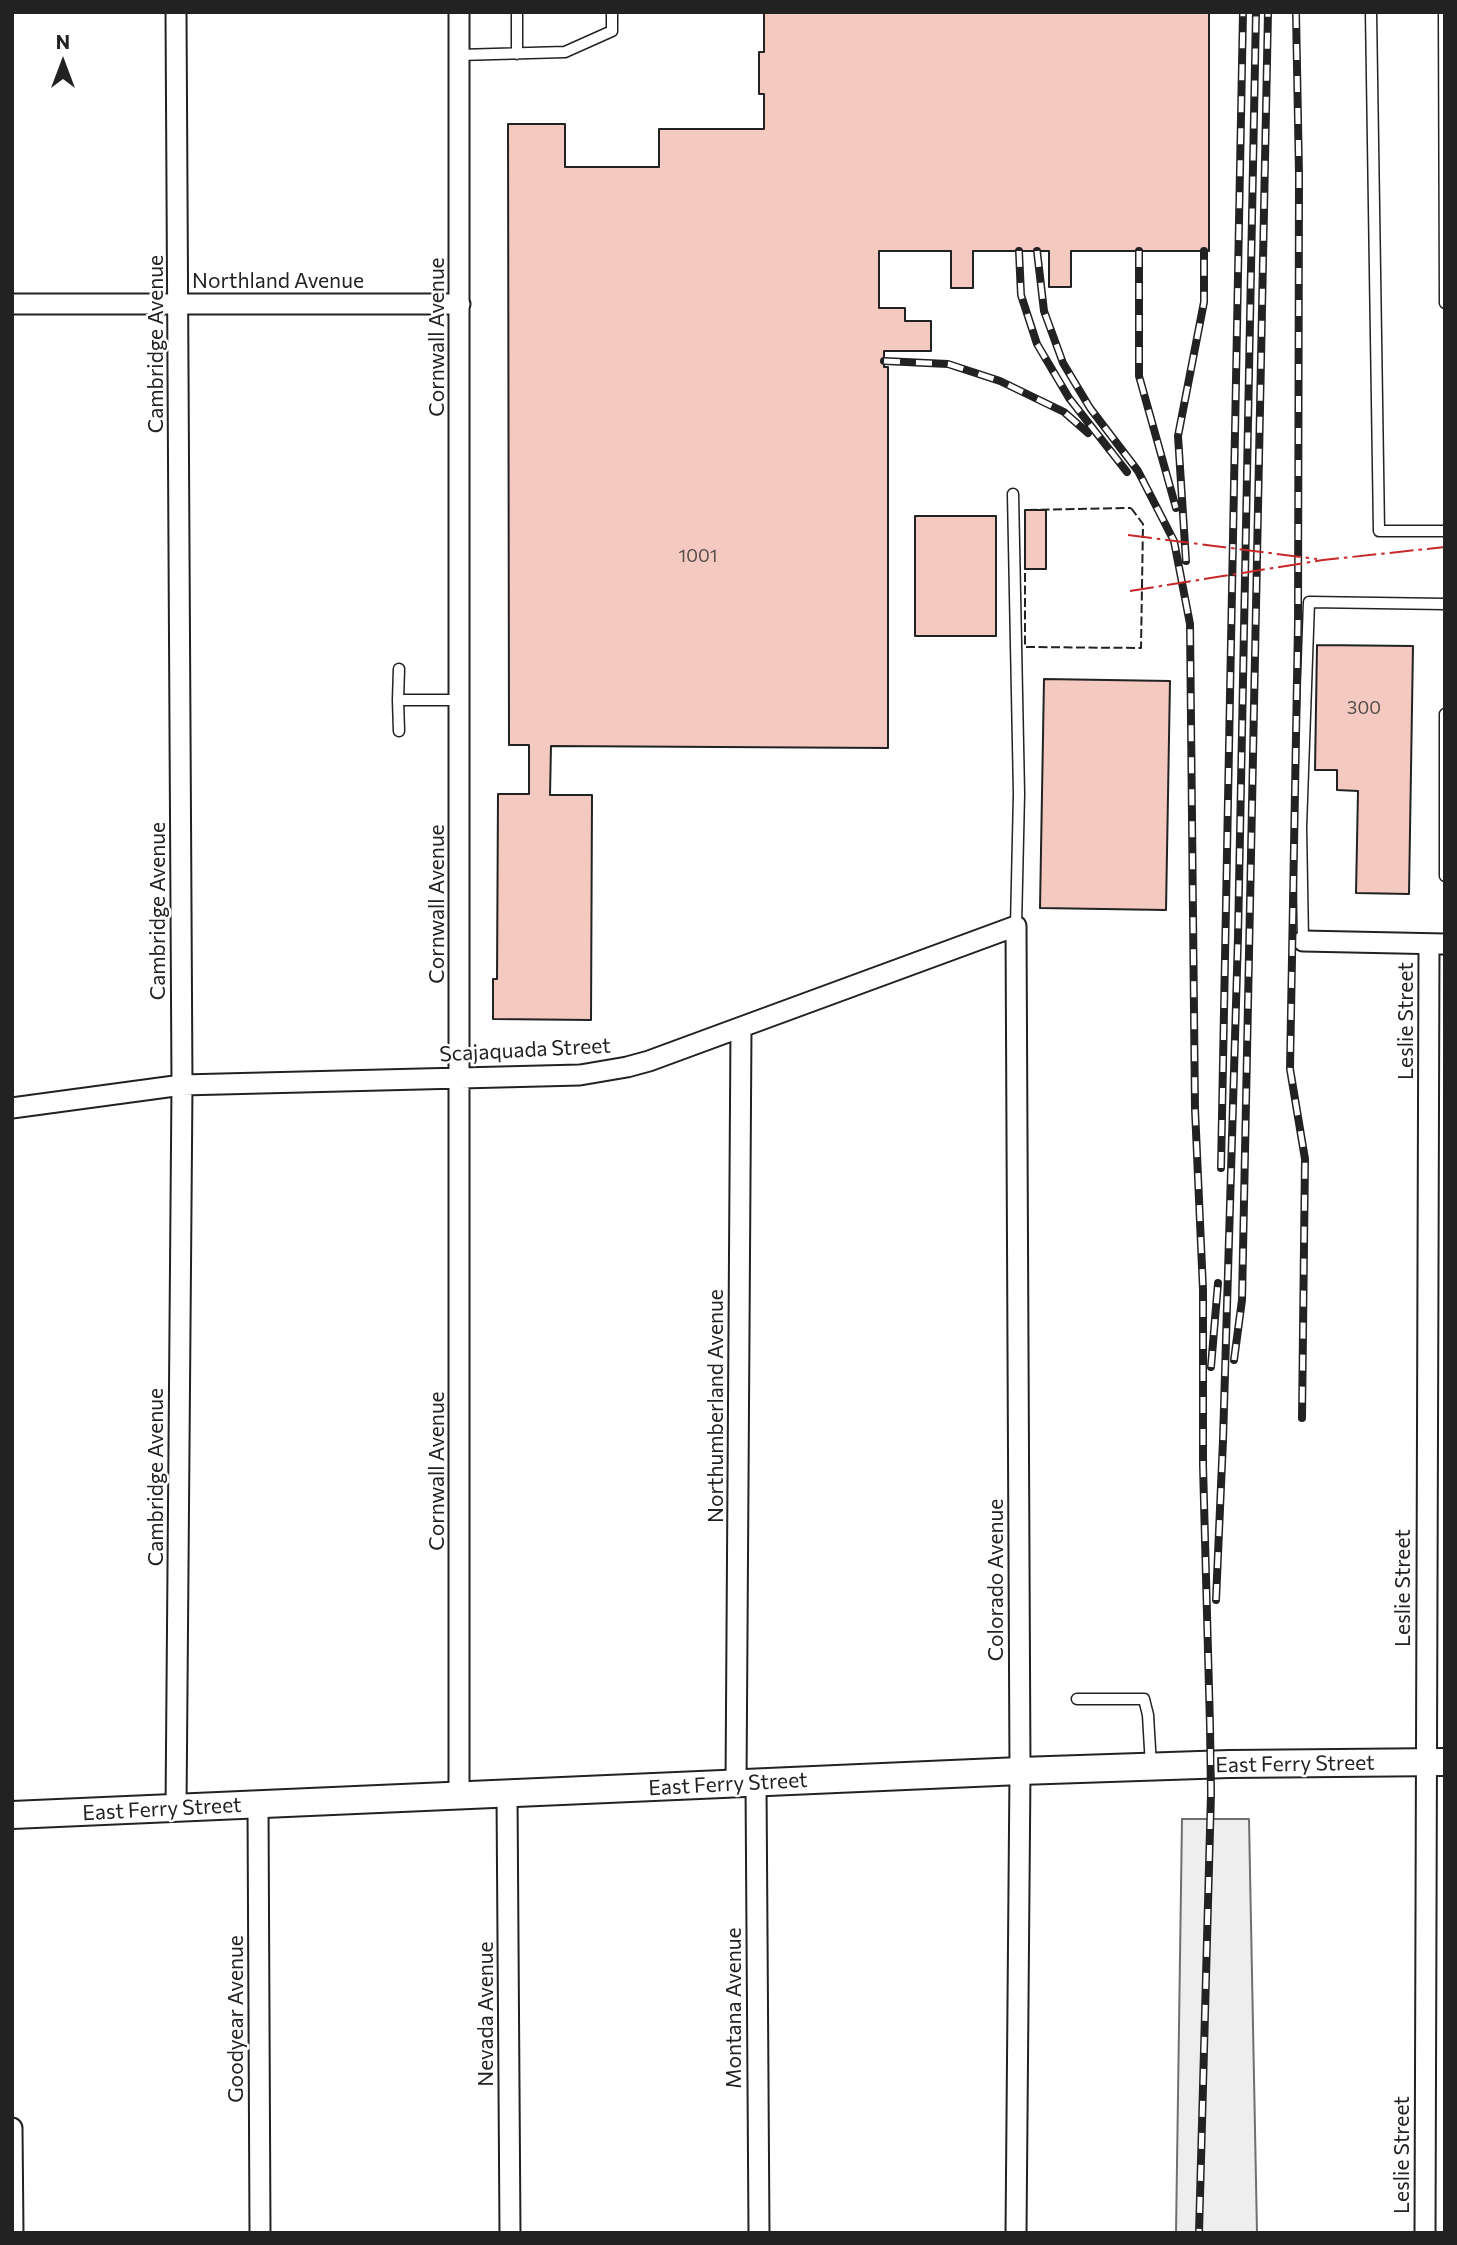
<!DOCTYPE html>
<style>
body{margin:0}
#map{position:relative;width:1457px;height:2245px;overflow:hidden;background:#fff;font-family:Commissioner,sans-serif}
canvas{display:block}
.frame{position:absolute;inset:0;border:14px solid #222;pointer-events:none}
.north{position:absolute;left:28px;top:28px;width:70px;height:70px;-webkit-text-stroke:5px #fff;paint-order:stroke;rotate:0deg;font-size:19px;font-weight:700;line-height:28px;text-align:center;color:#222}
.north::after{content:'';display:block;margin:auto;width:24px;height:32px;background:#222;clip-path:polygon(50% 0,100% 100%,50% 72%,0 100%)}
</style>
<div id="map">
<canvas width="1457" height="2245"></canvas>
<div class="frame"></div>
<div class="north">N</div>
</div>
<script>
const context = document.querySelector('canvas').getContext('2d');
context.lineJoin = 'round';
function fillPath(path, color) { context.fillStyle = color; context.fill(path, 'evenodd'); }
const shape = rows => new Path2D(rows.map(r => 'M' + r).join(''));
function trace(path, color, width, dash) { context.strokeStyle = color; context.lineWidth = width; context.lineCap = dash ? 'butt' : 'round'; context.setLineDash(dash || []); context.stroke(path); }
function write(font, color, halo, rows, align = 'center') {
  context.font = font + ' Commissioner,sans-serif'; context.lineWidth = 5; context.setLineDash([]); context.textBaseline = 'middle'; context.strokeStyle = halo; context.fillStyle = color; for (const [text, x, y, turn = 0] of rows) {
    context.save(); context.translate(x, y); context.rotate((+turn || 0) * Math.PI / 180); context.textAlign = isNaN(turn) ? turn : align; if (halo) context.strokeText(text, 0, 0); context.fillText(text, 0, 0); context.restore();
  }
}
const green = shape([
 [1182,1819,1249,1819,1257,2233,1176,2233,1182,1819]
]);
const building = shape([
 [764,12,1209,12,1209,251,1071,251,1071,287,1049,287,1049,251,973,251,973,288,951,288,951,251,879,251,879,308,905,308,905,321,931,321,931,351,884,351,884,367,888,367,888,748,551,746,550,795,592,795,591,1020,493,1019,493,979,497,979,498,794,529,794,529,745,509,745,508,124,565,124,565,167,659,167,659,129,764,129,764,94,759,94,759,52,764,52,764,12],
 [1025,510,1046,510,1046,569,1025,569,1025,510],
 [915,516,996,516,996,636,915,636,915,516],
 [1317,645,1413,646,1409,894,1356,893,1358,791,1337,790,1337,770,1315,770,1317,645],
 [1044,679,1170,681,1166,910,1040,908,1044,679]
]);
const lane = shape([
 [1371,12,1379,531,1445,531],
 [1444,12,1445,303],
 [517,54,517,12],
 [459,55,565,52,612,31,612,12],
 [1013,494,1019,794,1016,926],
 [399,669,398,700,459,700],
 [398,700,399,731],
 [1445,714,1445,876],
 [1303,941,1301,827,1309,602,1445,604],
 [1077,1699,1144,1699,1148,1715,1151,1766]
]);
const street = shape([
 [176,12,182,1085,176,1809],
 [12,304,460,304],
 [1303,941,1445,944],
 [12,1108,182,1085,580,1075,627,1067,649,1061,1016,926,1020,1771,1016,2233],
 [756,1783,759,2233],
 [736,1784,741,1028],
 [507,1794,510,2233],
 [459,1796,459,12],
 [258,1805,260,2233],
 [12,2128,13,2233],
 [1425,2233,1429,944]
]);
const secondary = shape([
 [12,1815,1020,1771,1229,1764,1445,1762]
]);
const rail = shape([
 [1296,12,1299,175,1298,624,1290,1069,1305,1159,1302,1418],
 [1019,251,1021,295,1037,344,1069,398,1127,472],
 [1037,251,1044,311,1063,363,1090,408,1138,471,1174,541,1190,624,1195,1109,1203,1290,1203,1465,1210,1726,1211,1793,1199,2233],
 [1139,251,1139,376,1176,508],
 [884,361,948,364,1000,381,1064,412,1088,433],
 [1186,561,1178,436,1204,302,1204,251],
 [1221,1168,1243,12],
 [1234,1360,1242,1300,1268,12],
 [1211,1367,1218,1283],
 [1216,1600,1223,1440,1238,937,1256,12]
]);
const fence = shape([
 [1131,508,1143,524,1141,648,1025,647,1025,510,1131,508]
]);
const power = shape([
 [1128,535,1317,559],
 [1130,591,1323,560,1445,547]
]);
const numberNames = [
 ["1001",698,556],
 ["300",1364,708]
];
const streetNames = [
 ["Northland Avenue",278,281],
 ["Cornwall Avenue",437,337,-90],
 ["Cambridge Avenue",156,344,-90],
 ["Cornwall Avenue",437,904,-90],
 ["Cambridge Avenue",158,911,-90],
 ["Leslie Street",1406,1021,-90],
 ["Scajaquada Street",525,1050,-3],
 ["Northumberland Avenue",716,1406,-90],
 ["Cornwall Avenue",437,1471,-90],
 ["Cambridge Avenue",156,1477,-90],
 ["Colorado Avenue",996,1580,-90],
 ["Leslie Street",1403,1588,-90],
 ["East Ferry Street",1295,1764,-1],
 ["East Ferry Street",728,1784,-3],
 ["East Ferry Street",162,1809,-3],
 ["Montana Avenue",734,2008,-90],
 ["Nevada Avenue",486,2014,-90],
 ["Goodyear Avenue",236,2019,-90],
 ["Leslie Street",1402,2155,-90]
];
fillPath(green, '#eee');
trace(green, '#6f6f6f', 2);
fillPath(building, '#f3c9c0');
trace(building, '#222', 2);
trace(lane, '#222', 13);
trace(street, '#222', 23);
trace(secondary, '#222', 30);
trace(lane, '#fff', 10);
trace(street, '#fff', 19);
trace(secondary, '#fff', 26);
trace(rail, '#222', 8);
trace(rail, '#fff', 5, [16]);
trace(fence, '#222', 2, [9, 3.5]);
trace(power, '#c62828', 2, [24, 5, 3.5, 5]);
write('18px', '#564c4a', null, numberNames);
write('21px', '#222', '#fff', streetNames);
</script>
